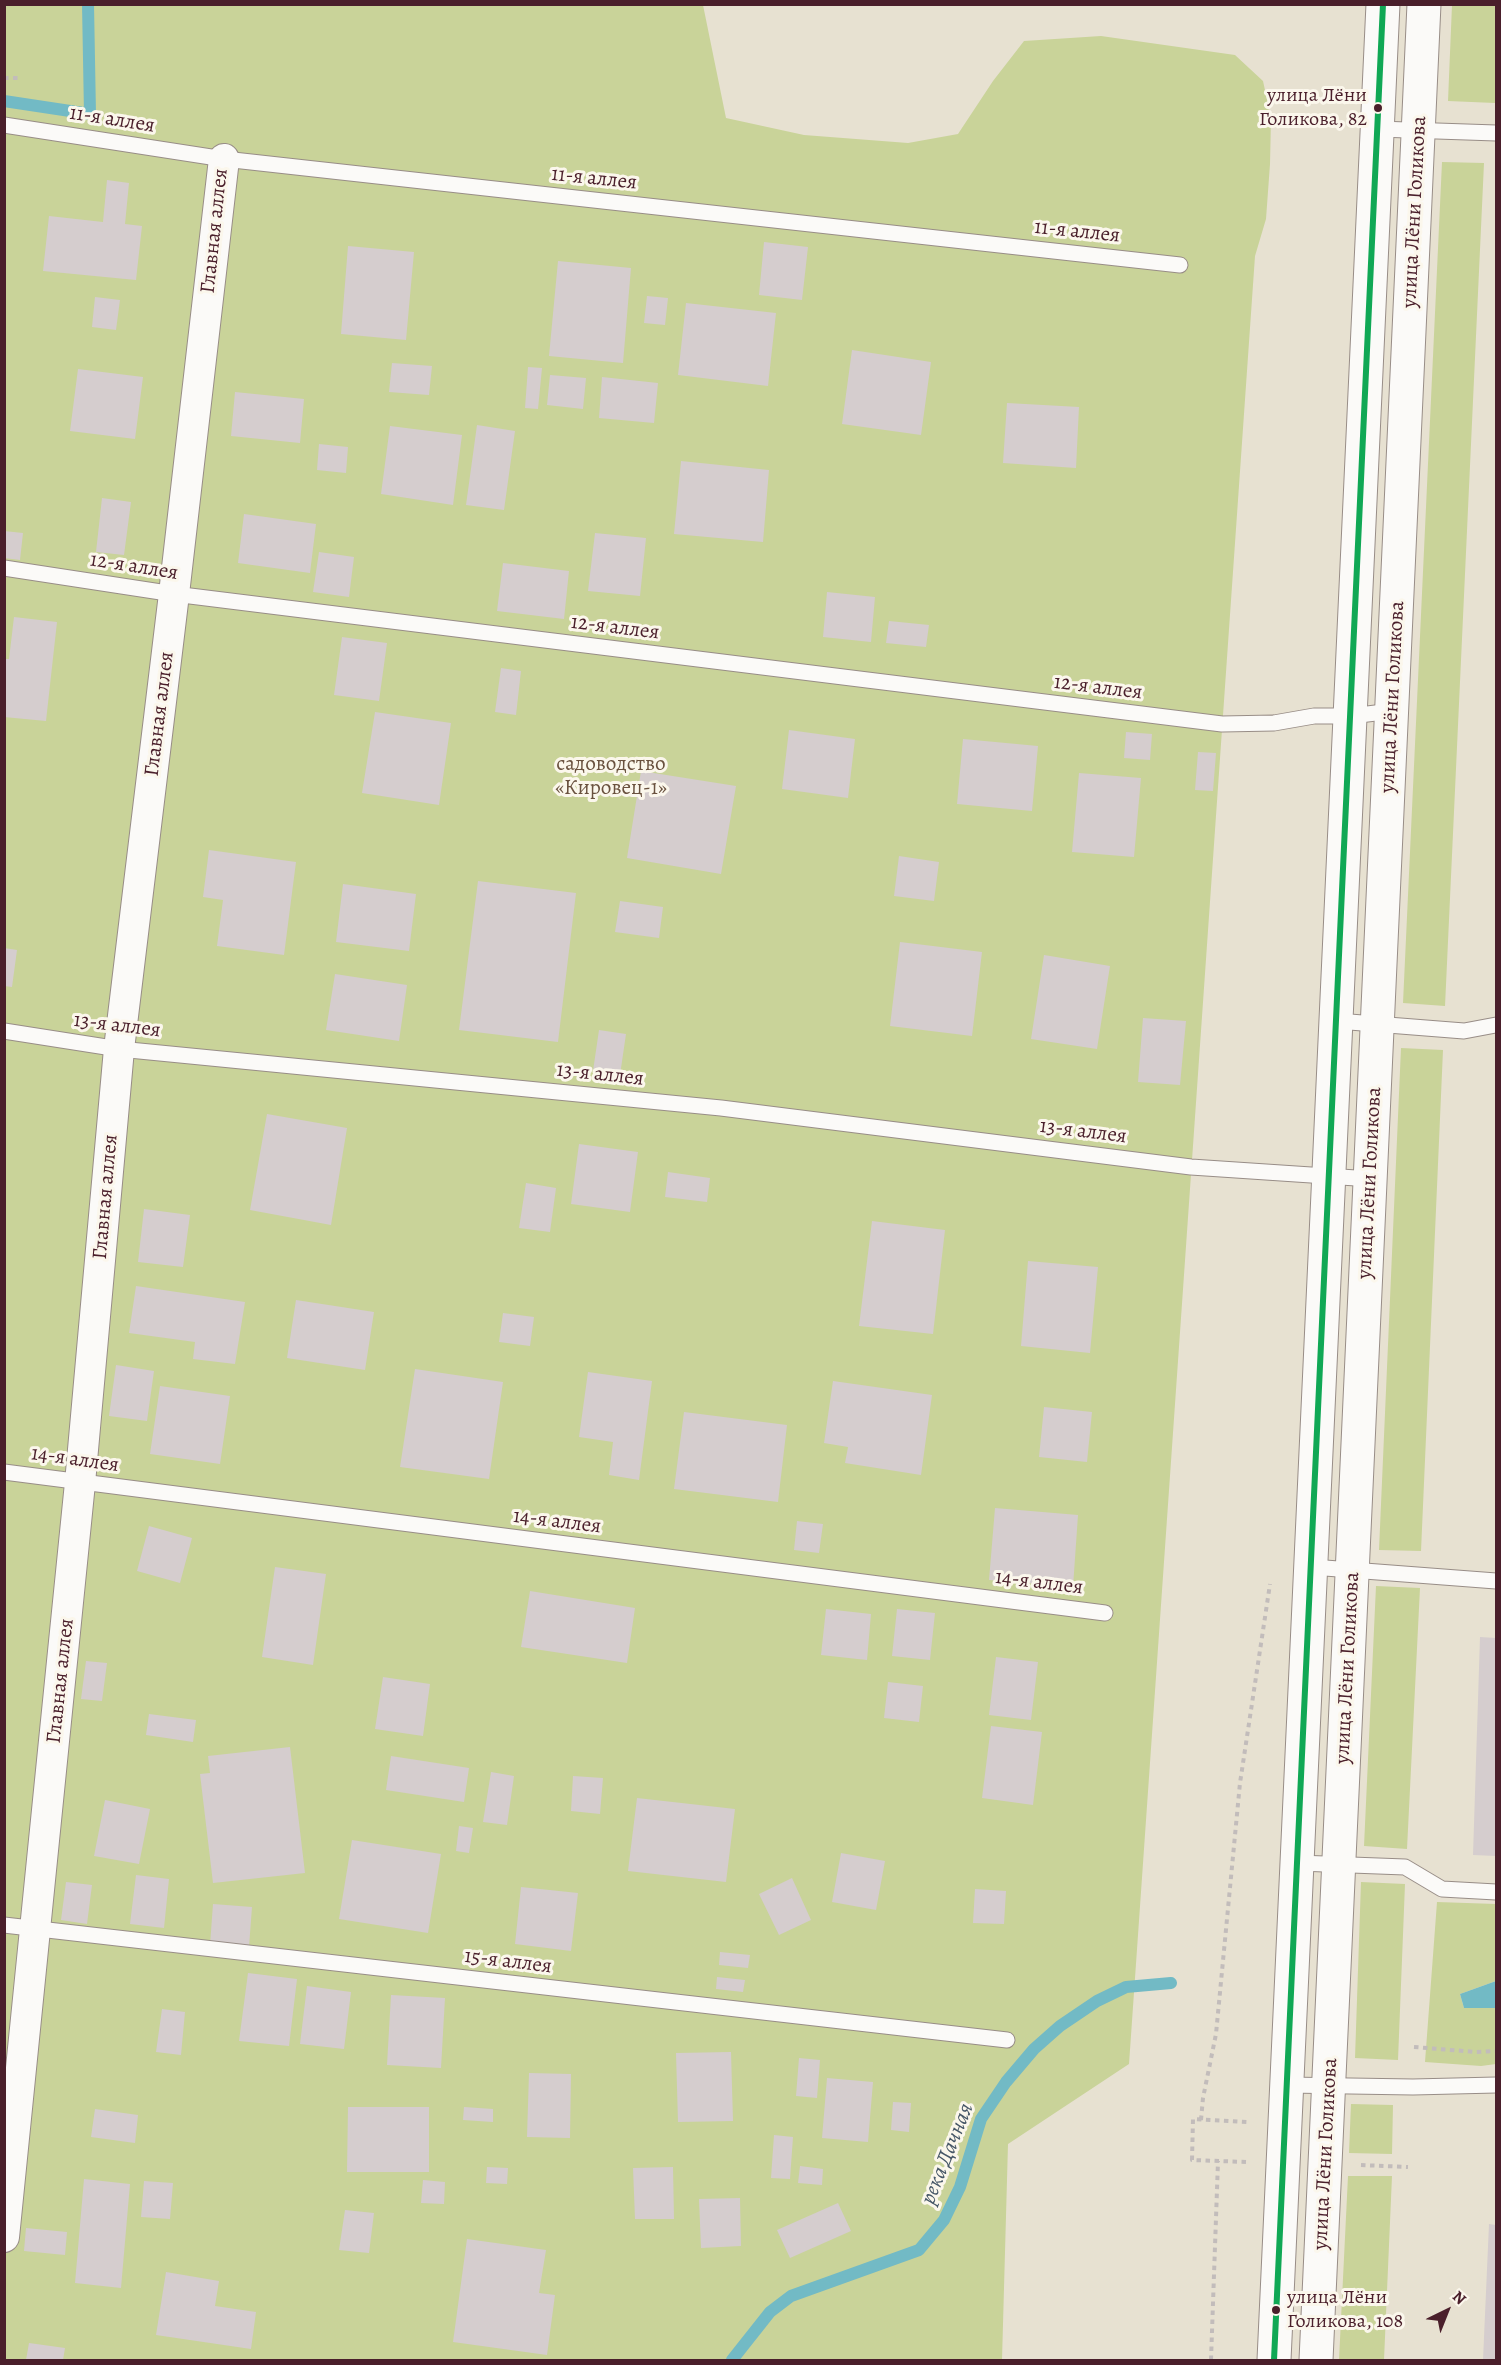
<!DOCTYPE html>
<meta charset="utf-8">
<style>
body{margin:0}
#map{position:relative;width:1501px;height:2365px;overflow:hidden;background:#e7e1d1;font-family:Alegreya,serif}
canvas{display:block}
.frame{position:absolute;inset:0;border:6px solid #4a1f2b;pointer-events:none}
.north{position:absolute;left:1417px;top:2281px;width:60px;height:60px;-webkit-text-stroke:4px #fbf7ec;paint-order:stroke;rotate:43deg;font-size:16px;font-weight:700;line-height:24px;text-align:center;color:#4a1f2b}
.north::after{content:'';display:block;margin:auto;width:21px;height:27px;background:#4a1f2b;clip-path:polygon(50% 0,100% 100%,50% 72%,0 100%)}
</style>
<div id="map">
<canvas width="1501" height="2365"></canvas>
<div class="frame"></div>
<div class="north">N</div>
</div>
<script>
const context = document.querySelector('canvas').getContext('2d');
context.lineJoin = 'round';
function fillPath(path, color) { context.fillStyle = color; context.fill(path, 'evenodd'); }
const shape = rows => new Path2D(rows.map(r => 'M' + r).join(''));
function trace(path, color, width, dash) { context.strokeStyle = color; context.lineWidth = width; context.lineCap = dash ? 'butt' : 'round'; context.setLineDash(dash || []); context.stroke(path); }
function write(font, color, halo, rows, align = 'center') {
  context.font = font + ' Alegreya,serif'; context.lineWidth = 6; context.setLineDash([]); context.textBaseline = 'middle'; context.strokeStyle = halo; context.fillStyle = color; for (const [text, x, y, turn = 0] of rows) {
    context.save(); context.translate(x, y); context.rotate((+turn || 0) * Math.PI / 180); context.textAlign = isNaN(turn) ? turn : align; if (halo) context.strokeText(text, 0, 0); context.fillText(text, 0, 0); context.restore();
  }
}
const green = shape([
 [5,5,703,5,726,118,804,135,908,143,958,134,993,81,1024,41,1101,36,1235,55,1263,81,1271,118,1270,164,1266,219,1255,256,1129,2064,1008,2144,1002,2360,5,2360],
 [1452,5,1496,5,1495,103,1448,101],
 [1442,162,1484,163,1445,1006,1403,1003],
 [1401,1048,1443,1050,1421,1551,1379,1550],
 [1376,1586,1420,1588,1407,1849,1364,1846],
 [1361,1882,1405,1884,1398,2060,1355,2058],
 [1437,1902,1496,1904,1496,1981,1460,1994,1464,2008,1496,2008,1496,2064,1481,2066,1425,2062],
 [1351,2104,1393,2105,1392,2154,1349,2153],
 [1348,2176,1392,2176,1384,2360,1339,2360]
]);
const water = shape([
 [1496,1981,1496,2008,1464,2008,1460,1994]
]);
const stream = shape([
 [4,101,90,114,88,4],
 [732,2360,770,2312,791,2296,919,2250,944,2220,960,2187,981,2119,1006,2082,1034,2049,1060,2026,1097,2001,1126,1987,1171,1983]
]);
const building = shape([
 [107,180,129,183,125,224,142,226,136,280,43,271,49,216,103,222],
 [764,242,808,247,802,300,759,295],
 [348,246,414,252,406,340,341,334],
 [558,261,631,268,623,363,549,356],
 [647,296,668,298,665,325,644,323],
 [95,297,120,300,116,330,92,327],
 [686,303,776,313,768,386,678,375],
 [852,350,931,362,921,435,842,424],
 [392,363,432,366,429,395,389,392],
 [528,367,542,368,538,409,525,408],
 [78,369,143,377,135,439,70,431],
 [550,375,586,378,583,409,547,405],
 [602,377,658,383,654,423,599,418],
 [235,392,304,399,300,443,231,436],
 [1007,403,1079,407,1076,468,1003,463],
 [477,425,515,431,504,510,466,505],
 [390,426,462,435,453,505,381,494],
 [319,444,348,447,346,473,317,470],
 [681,461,769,470,763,542,674,534],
 [102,498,131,502,124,555,96,552],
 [244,514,316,524,310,573,238,563],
 [4,531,23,533,20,560,4,558],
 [595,533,646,538,640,596,588,591],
 [319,552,354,557,349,597,313,592],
 [503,563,569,571,564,619,497,611],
 [827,592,875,597,871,642,823,637],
 [14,617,57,622,46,721,4,717,4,659,9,659],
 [889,621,929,625,926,647,886,643],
 [342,637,387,643,379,701,334,695],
 [501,668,521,671,516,715,495,712],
 [375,712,451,723,439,805,362,793],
 [789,730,855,739,848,798,782,789],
 [1126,732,1152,734,1150,760,1124,758],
 [963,739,1038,746,1032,811,957,804],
 [1198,752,1216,753,1213,791,1195,790],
 [641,771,736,786,721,874,627,858],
 [1079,773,1141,778,1134,857,1072,852],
 [209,850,296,862,284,955,217,946,223,900,203,897],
 [899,856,939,862,934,901,894,896],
 [478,881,576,893,558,1042,459,1030],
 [343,884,416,894,409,951,336,942],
 [620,901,663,907,659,938,615,932],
 [900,942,982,952,972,1036,890,1026],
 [4,948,17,950,12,987,4,986],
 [1044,955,1110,966,1097,1049,1031,1039],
 [335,974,407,985,399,1041,326,1030],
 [1143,1018,1186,1021,1180,1085,1138,1082],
 [599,1030,626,1034,620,1075,593,1071],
 [267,1114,347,1128,331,1225,250,1210],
 [579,1144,638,1152,630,1212,571,1204],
 [668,1172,710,1178,707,1202,665,1197],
 [526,1183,556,1188,550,1232,519,1228],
 [144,1209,190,1215,183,1267,138,1262],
 [872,1221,945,1230,933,1334,859,1326],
 [1028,1261,1098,1267,1090,1353,1021,1346],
 [136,1286,245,1302,235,1364,193,1359,195,1342,129,1333],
 [296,1300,374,1312,365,1370,287,1358],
 [503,1313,534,1317,530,1346,499,1342],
 [116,1365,154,1371,147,1421,109,1416],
 [415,1369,503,1382,489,1479,400,1467],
 [588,1372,652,1381,639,1480,609,1475,613,1442,579,1437],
 [833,1381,932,1395,921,1475,845,1463,848,1447,824,1443],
 [160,1386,230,1396,220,1464,150,1454],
 [1044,1407,1092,1412,1087,1462,1039,1457],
 [684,1412,787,1425,778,1502,674,1489],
 [995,1508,1078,1515,1073,1587,989,1580],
 [797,1521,823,1524,819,1553,794,1550],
 [149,1526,192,1538,180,1583,137,1571],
 [275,1567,326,1574,313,1665,262,1657],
 [530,1591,635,1608,627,1663,521,1647],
 [826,1609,871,1614,867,1660,821,1655],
 [897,1609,935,1613,930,1660,892,1656],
 [1480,1637,1496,1638,1496,1856,1473,1855],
 [996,1657,1038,1662,1031,1720,989,1715],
 [86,1661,107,1663,102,1701,81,1699],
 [383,1677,430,1684,423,1736,375,1729],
 [888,1682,923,1686,919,1722,884,1718],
 [149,1714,196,1720,193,1742,146,1735],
 [991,1726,1042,1732,1033,1805,982,1798],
 [290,1747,305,1873,213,1883,200,1774,210,1773,208,1756],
 [391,1756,469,1768,464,1802,386,1790],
 [491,1772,514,1776,507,1825,483,1822],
 [573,1776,603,1778,600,1814,571,1811],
 [637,1798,735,1809,726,1882,628,1871],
 [105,1800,150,1809,139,1864,94,1856],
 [459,1826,473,1828,469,1853,456,1851],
 [352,1840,441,1854,428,1933,339,1919],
 [841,1853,885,1861,876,1910,832,1902],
 [136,1875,169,1879,164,1928,130,1924],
 [792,1878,811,1920,779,1935,759,1894],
 [66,1882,92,1885,87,1924,61,1920],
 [521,1887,578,1893,571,1951,515,1944],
 [975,1889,1006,1891,1004,1924,973,1923],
 [213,1904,252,1907,249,1947,210,1945],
 [720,1952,750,1955,748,1968,719,1965],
 [248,1973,297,1979,289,2046,239,2041],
 [717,1977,745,1980,743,1992,716,1989],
 [307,1986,351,1992,344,2049,300,2044],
 [391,1995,445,1998,441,2068,387,2065],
 [162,2009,185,2012,181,2055,156,2052],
 [731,2052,733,2121,678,2122,676,2053],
 [799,2058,820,2060,817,2098,796,2096],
 [529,2073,571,2074,570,2138,527,2137],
 [827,2078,873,2082,868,2142,822,2138],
 [893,2102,911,2103,909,2132,891,2130],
 [348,2107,429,2107,429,2172,347,2172],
 [464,2107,493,2109,493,2122,463,2120],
 [95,2109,138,2115,135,2143,91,2137],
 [774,2135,793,2137,790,2179,771,2178],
 [800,2166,823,2169,822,2185,798,2183],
 [487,2167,508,2168,507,2184,486,2183],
 [673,2167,674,2219,635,2219,633,2168],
 [84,2179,130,2184,121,2288,75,2283],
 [423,2180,445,2182,444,2204,421,2203],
 [144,2181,173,2183,170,2219,141,2217],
 [740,2198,741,2246,701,2248,699,2199],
 [838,2203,851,2231,790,2258,777,2230],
 [345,2210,374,2213,369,2253,339,2250],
 [1489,2224,1496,2225,1496,2360,1483,2360],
 [26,2228,67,2232,65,2255,24,2251],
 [467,2239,546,2250,539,2293,555,2295,547,2355,453,2342],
 [166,2272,219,2281,215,2306,256,2312,251,2349,156,2335],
 [29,2343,65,2348,63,2360,26,2360]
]);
const path = shape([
 [4,78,21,78],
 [1414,2047,1476,2052,1496,2051],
 [1201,2120,1203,2098,1216,2034,1240,1783,1270,1584],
 [1246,2162,1192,2160,1193,2119,1248,2122],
 [1361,2165,1408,2167],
 [1211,2360,1218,2161]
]);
const service = shape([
 [4,125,224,159,1180,265],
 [1378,129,1496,133],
 [4,568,174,594,1222,724,1274,723,1314,716,1351,716,1392,711],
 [1337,1021,1464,1031,1496,1025],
 [4,1031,119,1049,721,1108,1191,1167,1371,1179],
 [4,1472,1105,1613],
 [1312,1567,1496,1581],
 [1298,1863,1405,1867,1442,1889,1496,1892],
 [4,1925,1007,2040],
 [1287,2085,1413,2087,1496,2085]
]);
const minor = shape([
 [4,2237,80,1483,119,1049,174,594,224,159]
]);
const tertiary = shape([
 [1274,2360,1383,4],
 [1316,2360,1424,4]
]);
const bus1 = shape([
 [1274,2360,1383,4]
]);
const markers = [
 [1378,108,5,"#4a1f2b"],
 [1276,2310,5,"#4a1f2b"]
];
const busNames = [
 ["улица Лёни",1367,96],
 ["Голикова, 82",1367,120],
 ["улица Лёни",1287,2298,"left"],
 ["Голикова, 108",1287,2322,"left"]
];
const streetNames = [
 ["11-я аллея",112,120,9],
 ["11-я аллея",594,179,6],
 ["улица Лёни Голикова",1415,212,-87],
 ["Главная аллея",215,231,-84],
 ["11-я аллея",1077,232,6],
 ["12-я аллея",134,567,9],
 ["12-я аллея",615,628,7],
 ["12-я аллея",1098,688,7],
 ["улица Лёни Голикова",1393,697,-87],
 ["Главная аллея",160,714,-83],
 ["13-я аллея",117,1026,7],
 ["13-я аллея",600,1075,6],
 ["13-я аллея",1083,1132,7],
 ["улица Лёни Голикова",1370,1183,-87],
 ["Главная аллея",106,1197,-85],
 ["14-я аллея",75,1460,8],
 ["14-я аллея",557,1522,7],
 ["14-я аллея",1039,1583,7],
 ["улица Лёни Голикова",1348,1668,-87],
 ["Главная аллея",61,1681,-84],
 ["15-я аллея",508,1962,7],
 ["улица Лёни Голикова",1326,2154,-87]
];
const parkNames = [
 ["садоводство",611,765],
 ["«Кировец-1»",611,789]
];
const waterNames = [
 ["река Дачная",948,2154,-68]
];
fillPath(green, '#c9d399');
fillPath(water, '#72bac5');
trace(stream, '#72bac5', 12);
fillPath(building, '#d5cdce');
trace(service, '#988d87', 17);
trace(minor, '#988d87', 32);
trace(tertiary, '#988d87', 35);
trace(path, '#c2bcbb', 4, [4.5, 4.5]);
trace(service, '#fbfaf8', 15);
trace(minor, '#fbfaf8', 30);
trace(tertiary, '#fbfaf8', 33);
trace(bus1, '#10a855', 6);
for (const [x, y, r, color] of markers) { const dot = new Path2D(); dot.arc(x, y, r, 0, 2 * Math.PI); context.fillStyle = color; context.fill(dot); trace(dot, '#fbf7ec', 2); }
write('20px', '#4a1f2b', '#fbf7ec', busNames, 'right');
write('21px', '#4a1f2b', '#fbf7ec', streetNames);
write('21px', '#69513e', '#fbf7ec', parkNames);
write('italic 22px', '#465767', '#fbf7ec', waterNames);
</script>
